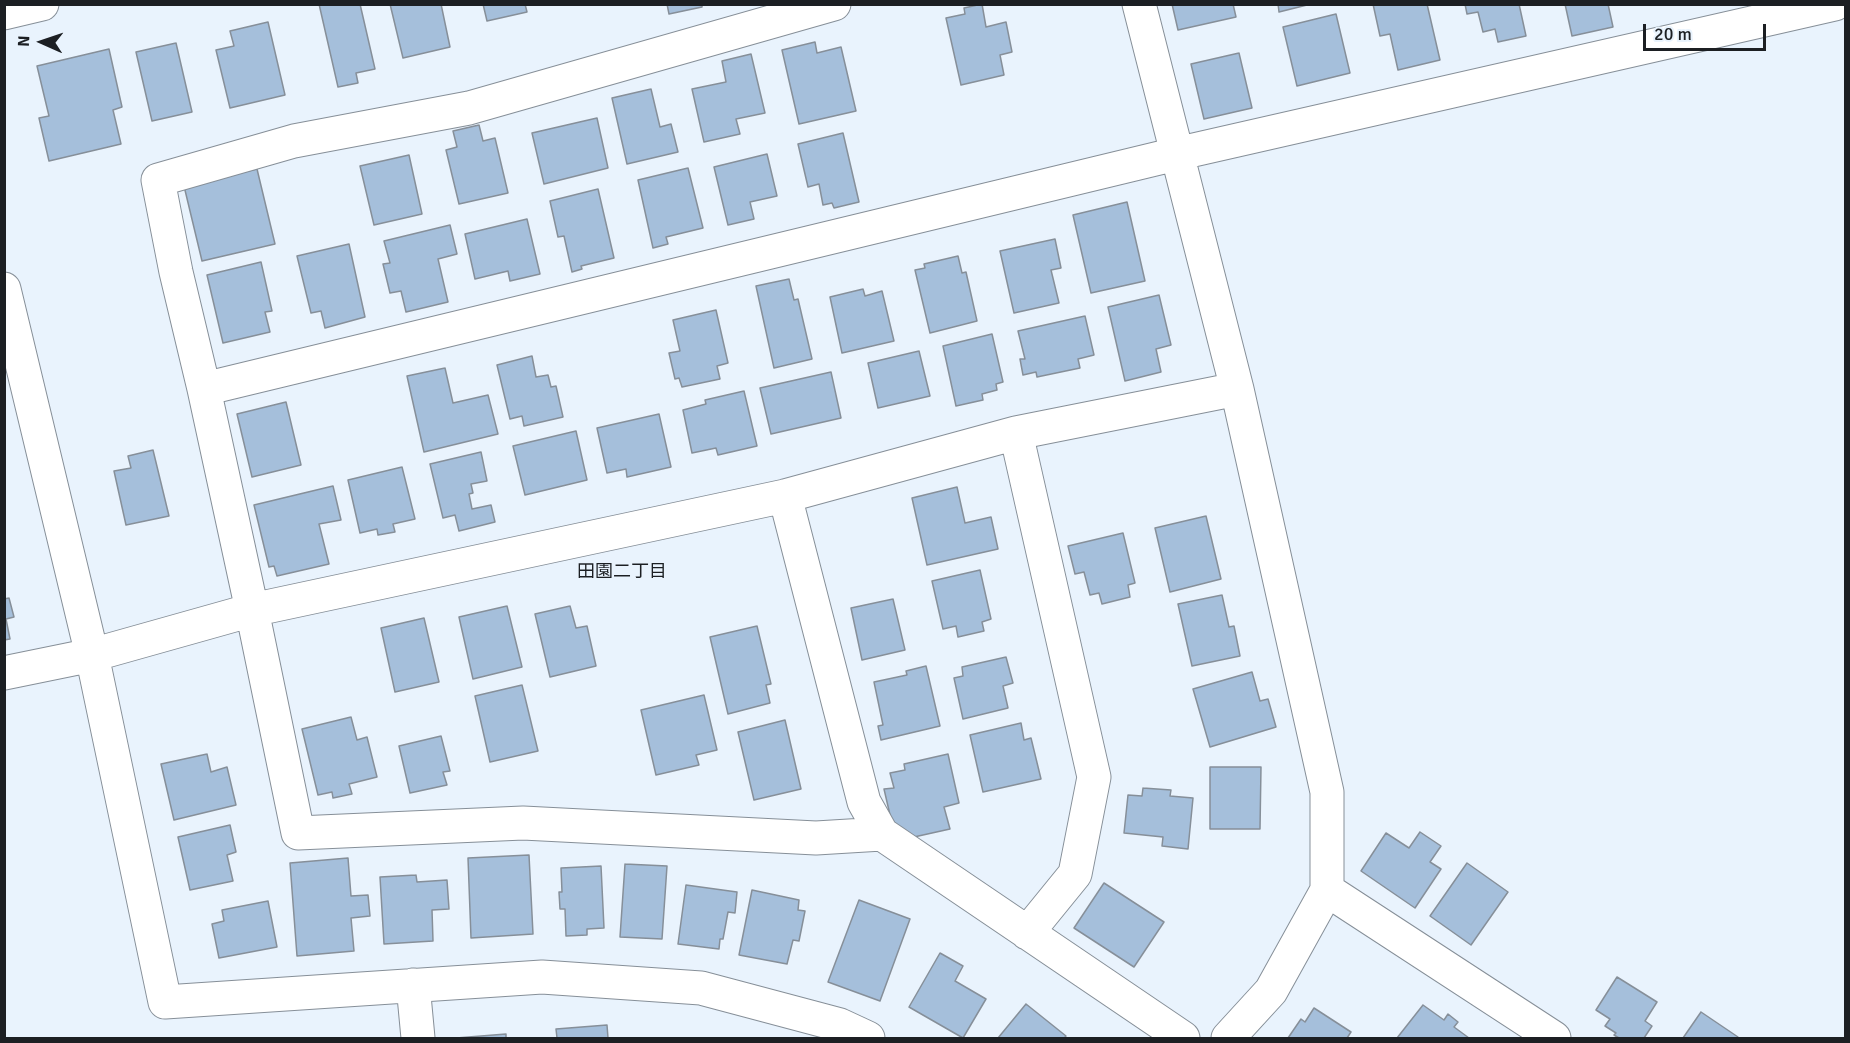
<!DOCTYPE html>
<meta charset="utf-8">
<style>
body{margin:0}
#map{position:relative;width:1850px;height:1043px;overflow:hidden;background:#e9f3fd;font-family:Signika,sans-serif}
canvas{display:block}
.frame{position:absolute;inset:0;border:6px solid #1c1f23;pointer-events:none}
.north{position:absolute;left:12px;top:12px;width:60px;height:60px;-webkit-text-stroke:4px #e9f3fd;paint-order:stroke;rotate:273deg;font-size:16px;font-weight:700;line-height:24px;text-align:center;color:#1c1f23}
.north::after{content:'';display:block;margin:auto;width:21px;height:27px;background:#1c1f23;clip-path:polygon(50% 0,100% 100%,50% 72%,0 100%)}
.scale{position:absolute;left:1643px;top:24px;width:123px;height:27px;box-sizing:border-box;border:3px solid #1c1f23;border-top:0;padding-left:8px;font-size:18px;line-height:21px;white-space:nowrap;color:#1c1f23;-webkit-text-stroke:4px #e9f3fd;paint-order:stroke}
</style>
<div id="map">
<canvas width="1850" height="1043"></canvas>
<div class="frame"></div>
<div class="north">N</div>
<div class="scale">20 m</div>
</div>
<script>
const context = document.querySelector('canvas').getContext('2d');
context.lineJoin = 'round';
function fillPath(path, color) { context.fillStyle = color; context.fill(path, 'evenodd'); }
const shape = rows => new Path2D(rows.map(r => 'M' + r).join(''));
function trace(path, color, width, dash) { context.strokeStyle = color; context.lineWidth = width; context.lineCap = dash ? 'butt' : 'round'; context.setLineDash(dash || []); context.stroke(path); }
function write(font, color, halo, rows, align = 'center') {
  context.font = font + ' Signika,"Noto Sans JP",sans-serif'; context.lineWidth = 4.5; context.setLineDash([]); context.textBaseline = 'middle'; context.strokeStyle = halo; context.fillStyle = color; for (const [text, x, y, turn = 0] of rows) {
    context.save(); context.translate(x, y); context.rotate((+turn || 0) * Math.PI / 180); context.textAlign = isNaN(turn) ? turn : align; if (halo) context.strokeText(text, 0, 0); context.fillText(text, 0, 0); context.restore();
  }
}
const building = shape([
 [319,4,360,4,375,69,356,73,358,83,338,87,319,4],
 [390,4,441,4,450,47,403,58,390,4],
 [483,4,525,4,527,12,487,21,483,4],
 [667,4,702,4,702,7,669,14,667,4],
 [982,4,986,27,1006,22,1012,52,1000,55,1004,75,961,85,946,18,965,14,964,8,982,4],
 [1172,4,1233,4,1236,17,1178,30,1172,4],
 [1278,4,1311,4,1279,12,1278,4],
 [1373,4,1427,4,1440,60,1398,70,1390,34,1380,36,1373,4],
 [1465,4,1519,4,1526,36,1498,42,1495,29,1483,32,1478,12,1467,14,1465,4],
 [1565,4,1608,4,1613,27,1572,36,1565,4],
 [1336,14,1350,73,1297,86,1283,27,1336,14],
 [268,22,285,95,230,108,216,50,234,46,230,31,268,22],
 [815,42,817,53,841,47,856,111,799,124,782,50,815,42],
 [176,43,192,112,152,121,136,52,176,43],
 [109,49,122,107,113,110,121,144,49,161,39,118,49,116,37,66,109,49],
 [1239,53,1252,108,1204,119,1191,64,1239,53],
 [751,54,765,113,736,119,740,134,704,142,692,89,726,82,722,61,751,54],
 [651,89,660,127,671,124,678,152,627,164,612,98,651,89],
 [597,118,608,168,544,184,532,133,597,118],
 [479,125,483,141,495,138,508,193,459,204,446,150,457,147,453,131,479,125],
 [843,133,859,202,834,208,832,203,823,205,819,184,808,187,798,144,843,133],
 [767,154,777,196,750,202,754,219,728,225,714,167,767,154],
 [409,155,422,214,374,225,360,166,409,155],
 [688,168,703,228,666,237,668,244,653,248,638,180,688,168],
 [257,169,275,244,202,261,184,186,257,169],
 [598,189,614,258,581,266,582,269,572,272,564,236,558,237,550,201,598,189],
 [1127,202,1145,281,1091,293,1073,215,1127,202],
 [527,219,540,274,510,281,508,271,475,279,465,234,527,219],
 [450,225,457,254,438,259,448,302,406,312,401,291,390,293,383,264,390,263,384,241,450,225],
 [1055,239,1061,268,1051,270,1059,303,1014,313,1000,251,1055,239],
 [349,244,365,317,325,328,321,311,311,313,297,256,349,244],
 [958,256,962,273,966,272,977,321,930,333,915,270,925,268,924,264,958,256],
 [261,262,272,311,265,312,270,332,223,343,207,275,261,262],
 [789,279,794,300,798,299,812,359,774,368,756,286,789,279],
 [863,289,865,296,882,291,894,341,842,353,830,297,863,289],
 [1159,295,1171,345,1156,349,1161,372,1125,381,1108,307,1159,295],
 [716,310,728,363,717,366,720,379,682,387,679,378,675,379,669,353,680,351,673,320,716,310],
 [1085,316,1094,355,1078,359,1080,368,1037,377,1036,372,1023,375,1020,359,1025,359,1018,331,1085,316],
 [992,334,1003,382,996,384,997,390,982,394,983,400,956,406,943,346,992,334],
 [919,351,930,396,878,408,868,363,919,351],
 [532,356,536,377,548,375,551,387,556,386,563,417,524,426,522,416,510,419,497,365,532,356],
 [445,368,453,403,488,395,498,434,424,452,407,376,445,368],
 [831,372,841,418,771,434,760,388,831,372],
 [744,391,757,446,718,455,716,448,692,453,683,410,706,404,705,400,744,391],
 [286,402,301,465,252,477,237,414,286,402],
 [659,414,671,467,627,477,626,469,607,473,597,428,659,414],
 [576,431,587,480,525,495,513,446,576,431],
 [153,450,169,516,126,525,114,471,131,468,128,456,153,450],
 [481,452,487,481,471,484,473,493,469,494,472,509,491,505,495,522,459,531,455,515,443,518,430,464,481,452],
 [402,467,415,519,393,524,395,532,378,535,377,529,360,533,348,480,402,467],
 [333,486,341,520,319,524,329,564,277,576,274,566,269,567,254,505,333,486],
 [957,487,965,523,991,517,998,549,927,565,912,498,957,487],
 [1206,516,1221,579,1170,592,1155,528,1206,516],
 [1123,533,1135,583,1128,585,1130,597,1102,604,1099,593,1090,595,1084,572,1075,574,1068,546,1123,533],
 [980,570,991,619,982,622,984,631,958,637,956,626,943,629,932,581,980,570],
 [1222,595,1229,627,1234,626,1240,656,1192,666,1178,604,1222,595],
 [9,598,14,617,6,619,10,639,4,640,4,599,9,598],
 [893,599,905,650,862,660,851,608,893,599],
 [507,606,522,667,473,679,459,617,507,606],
 [570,606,576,628,587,626,596,666,550,677,535,614,570,606],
 [424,618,439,682,395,692,381,628,424,618],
 [757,626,771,684,766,685,770,703,728,714,710,637,757,626],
 [1006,657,1013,683,1003,686,1008,708,963,719,954,678,963,676,962,667,1006,657],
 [926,666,940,726,881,740,878,726,883,725,874,682,907,675,906,671,926,666],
 [1252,672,1260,701,1268,699,1276,727,1210,747,1193,689,1252,672],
 [522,685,538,751,490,762,475,696,522,685],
 [704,695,717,750,696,755,699,765,656,775,641,710,704,695],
 [351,717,357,740,367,737,377,777,349,784,352,794,333,798,332,792,318,795,302,729,351,717],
 [785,720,801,789,754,800,738,732,785,720],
 [1021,723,1024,740,1031,738,1041,779,983,792,970,735,1021,723],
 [441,736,450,771,443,772,447,785,410,793,399,746,441,736],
 [207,754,211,772,227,767,236,805,174,820,161,764,207,754],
 [948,754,959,803,944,807,950,829,896,841,884,789,894,788,890,773,905,770,904,764,948,754],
 [1210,767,1261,767,1260,829,1210,829,1210,767],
 [1143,788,1171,790,1170,796,1193,798,1188,849,1162,846,1163,837,1124,833,1128,795,1142,796,1143,788],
 [230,825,236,852,227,855,233,881,190,890,178,837,230,825],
 [1420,832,1441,846,1430,862,1441,869,1415,908,1361,871,1386,833,1409,848,1420,832],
 [529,855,533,934,471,938,468,858,529,855],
 [348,858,351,896,368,895,370,916,351,918,354,951,297,956,290,863,348,858],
 [1467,863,1508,892,1471,945,1430,916,1467,863],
 [625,864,667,866,662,939,620,937,625,864],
 [601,866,604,928,587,929,587,935,566,936,565,909,560,909,559,892,562,892,561,868,601,866],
 [416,875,417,882,447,880,449,909,432,910,433,941,384,944,380,877,416,875],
 [1104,883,1164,922,1134,967,1074,928,1104,883],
 [686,885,737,892,735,913,728,912,723,939,720,939,719,949,678,944,686,885],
 [752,890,799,900,798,910,805,911,799,941,793,940,787,964,739,955,752,890],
 [859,900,910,919,880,1001,828,982,859,900],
 [268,901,277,947,219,958,212,924,224,921,222,910,268,901],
 [940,953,963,966,955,981,986,999,963,1038,909,1007,940,953],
 [1617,977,1657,1002,1645,1021,1652,1026,1644,1038,1619,1038,1614,1035,1616,1033,1605,1026,1610,1019,1596,1010,1617,977],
 [1026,1004,1066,1036,1064,1038,998,1038,1026,1004],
 [1423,1005,1444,1020,1448,1014,1458,1022,1454,1027,1469,1038,1397,1038,1423,1005],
 [1314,1008,1351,1032,1347,1038,1288,1038,1301,1019,1305,1022,1314,1008],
 [1701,1012,1738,1037,1737,1038,1683,1038,1701,1012],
 [607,1025,608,1038,557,1038,556,1029,607,1025],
 [506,1034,506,1038,456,1038,506,1034]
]);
const minor = shape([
 [834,4,469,108,294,141,158,180,176,272,204,389,252,610,298,833,523,823,816,838,882,834],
 [1139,4,1237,389,1327,792,1327,890,1271,991,1228,1038],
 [4,289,92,655,165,1002,542,977,701,988,840,1025,868,1038],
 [204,389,1176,154,1835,4],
 [1016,433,1094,777,1075,874,1027,933],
 [785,496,864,802,882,834,1183,1038],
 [4,673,92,655,252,610,785,496,1016,433,1237,389],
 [1327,890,1554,1038],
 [413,985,418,1038]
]);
const major = shape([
 [4,13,42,4]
]);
const neighbourhoodNames = [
 ["田園二丁目",622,572]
];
fillPath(building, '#a5bfdb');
trace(building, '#868f99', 1.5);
trace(minor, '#868f98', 35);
trace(major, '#868f98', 35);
trace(minor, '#fff', 33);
trace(major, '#fff', 33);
write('18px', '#1c1f23', '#e9f3fd', neighbourhoodNames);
</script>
